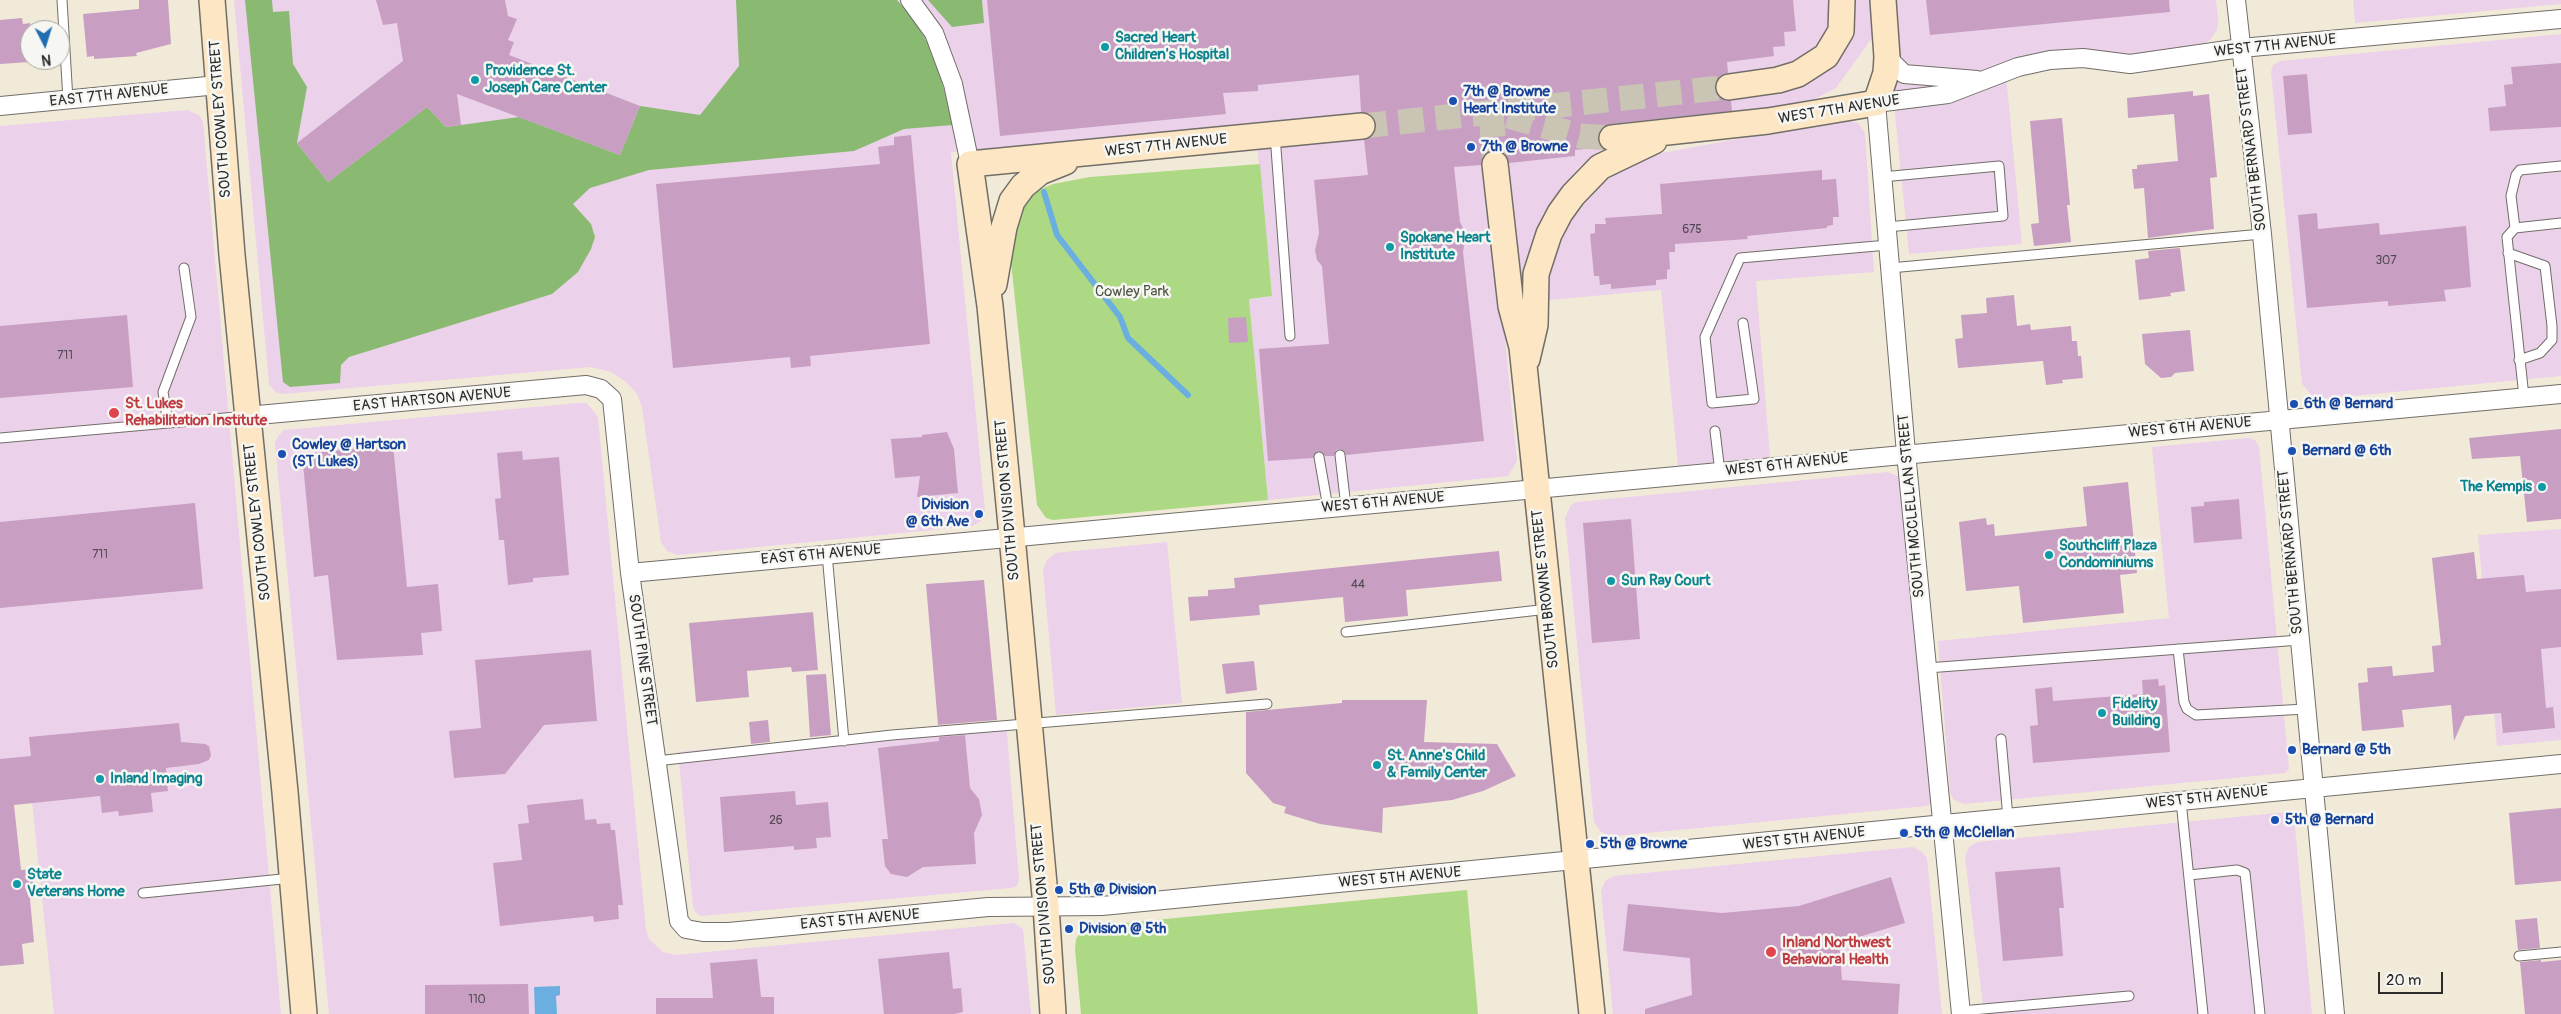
<!DOCTYPE html>
<style>
body{margin:0}
#map{position:relative;width:2561px;height:1014px;overflow:hidden;background:#f2ead8;font-family:Pangolin,sans-serif}
canvas{display:block}
.north{position:absolute;left:20px;top:20px;width:50px;height:50px;box-sizing:border-box;background:#f6f6f2;border:1px solid #a5a5a2;border-radius:50%;rotate:175deg;font-size:14px;font-weight:700;line-height:20px;text-align:center;color:#2b2b2b}
.north::after{content:'';display:block;margin:auto;width:18px;height:22px;background:#1f6fb2;clip-path:polygon(50% 0,100% 100%,50% 72%,0 100%)}
.scale{position:absolute;left:2378px;top:972px;width:65px;height:22px;box-sizing:border-box;border:2px solid #2b2b2b;border-top:0;padding-left:6px;font-size:15px;line-height:18px;white-space:nowrap;color:#2b2b2b;-webkit-text-stroke:4px #f6f6f2;paint-order:stroke}
</style>
<div id="map">
<canvas width="2561" height="1014"></canvas>
<div class="north">N</div>
<div class="scale">20 m</div>
</div>
<script>
const context = document.querySelector('canvas').getContext('2d');
context.lineJoin = 'round';
function fillPath(path, color) { context.fillStyle = color; context.fill(path, 'evenodd'); }
const shape = rows => new Path2D(rows.map(r => 'M' + r).join(''));
function trace(path, color, width, dash) { context.strokeStyle = color; context.lineWidth = width; context.lineCap = dash ? 'butt' : 'round'; context.setLineDash(dash || []); context.stroke(path); }
function write(font, color, halo, rows, align = 'center') {
  context.font = font + ' Pangolin,sans-serif'; context.lineWidth = 5; context.setLineDash([]); context.textBaseline = 'middle'; context.strokeStyle = halo; context.fillStyle = color; for (const [text, x, y, turn = 0] of rows) {
    context.save(); context.translate(x, y); context.rotate((+turn || 0) * Math.PI / 180); context.textAlign = isNaN(turn) ? turn : align; if (halo) context.strokeText(text, 0, 0); context.fillText(text, 0, 0); context.restore();
  }
}
const built = shape([
 [234,0,2216,0,2218,18,2217,30,2210,40,2201,45,2143,55,2125,55,2085,49,2067,50,2049,52,2005,65,2022,244,1909,254,1895,113,1890,13,1836,88,1813,100,1762,111,1627,136,1598,152,1578,168,1548,210,1524,295,1501,298,1517,461,1508,476,1268,500,1249,299,1272,296,1255,124,951,152,985,511,981,521,973,526,677,555,667,551,661,542,642,407,637,394,626,382,611,372,591,367,283,394,275,392,269,384],
 [2353,0,2561,0,2561,4,2355,23],
 [2561,34,2561,376,2321,399,2313,397,2302,384,2271,72,2273,65,2280,61],
 [187,110,199,115,203,122,281,1014,54,1014,29,772,0,773,0,126],
 [1845,119,1858,123,1865,133,1874,272,1756,281,1770,457,1678,466,1661,290,1548,300,1550,272,1559,243,1574,214,1598,186,1627,166,1662,153],
 [578,403,587,403,598,417,646,930,649,939,663,952,675,955,1014,923,1023,929,1031,1014,329,1014,275,443,279,435,284,430],
 [2248,438,2255,440,2259,446,2289,769,2285,773,1964,804,1954,800,1950,793,1938,641,2169,618,2152,447],
 [1888,472,1900,477,1932,803,1927,806,1616,836,1607,835,1600,831,1594,822,1565,518,1571,505,1577,502],
 [2561,529,2561,740,2497,746,2478,535],
 [1167,542,1182,703,1056,715,1043,570,1047,560,1055,553],
 [1006,721,1019,880,1017,886,1011,888,701,916,696,913,693,907,678,752],
 [2287,812,2291,812,2294,816,2312,1014,1984,1014,1965,857,1969,847,1977,842],
 [1913,847,1921,851,1927,858,1942,1014,1613,1014,1601,891,1605,881,1614,876]
]);
const green = shape([
 [1260,164,1272,296,1249,299,1268,500,1053,520,1046,518,1037,505,1010,253,1018,207,1030,194,1053,184,1090,177],
 [1467,890,1478,1014,1081,1014,1075,949,1076,939,1082,930,1092,926]
]);
const forest = shape([
 [245,0,272,0,273,12,289,11,293,64,307,87,297,143,328,182,427,107,446,127,519,117,620,155,640,106,700,115,739,66,736,0,897,0,912,17,935,55,953,125,904,129,854,151,649,170,590,188,573,204,591,224,595,237,591,249,578,272,552,294,349,357,341,365,340,383,290,387,283,382],
 [928,0,982,0,984,23,952,27]
]);
const water = shape([
 [560,986,560,995,556,996,557,1014,535,1014,534,987]
]);
const stream = shape([
 [1044,192,1057,235,1120,317,1128,338,1188,395]
]);
const building = shape([
 [139,0,168,0,171,44,136,53,137,56,94,59,94,56,87,57,83,14,139,9],
 [376,0,505,0,508,16,517,19,508,40,514,42,509,55,640,106,620,155,457,94,461,125,446,127,427,107,328,182,297,143,403,61,397,23,383,25],
 [987,0,1793,0,1796,31,1784,32,1785,46,1773,47,1774,56,1727,62,1728,73,1720,76,1715,89,1718,96,1731,101,1732,111,1610,124,1603,127,1599,133,1598,140,1601,147,1575,150,1575,156,1509,163,1506,155,1494,150,1486,153,1481,165,1454,167,1460,222,1466,234,1463,252,1484,441,1346,455,1340,449,1336,450,1334,456,1325,456,1318,451,1313,458,1268,461,1259,349,1329,344,1322,266,1317,260,1315,250,1319,233,1314,180,1368,175,1364,140,1371,137,1376,125,1373,117,1361,112,1359,75,1258,85,1258,91,1223,93,1226,114,1000,136],
 [1926,0,2169,0,2170,12,1930,35],
 [22,18,23,24,30,23,30,62,0,64,0,20],
 [2561,63,2561,127,2490,131,2488,108,2506,106,2504,85,2513,84,2511,67],
 [2307,74,2312,133,2288,135,2283,76],
 [2193,91,2193,96,2209,94,2217,177,2210,178,2214,229,2148,238,2144,188,2134,189,2132,169,2137,169,2137,165,2178,161,2174,114,2128,118,2127,98],
 [2062,118,2070,205,2067,205,2071,242,2034,246,2031,224,2039,223,2030,121],
 [911,135,930,344,810,356,811,366,791,368,790,357,673,368,656,184,880,164,878,147,894,145,894,137],
 [1822,170,1822,180,1836,179,1839,217,1833,217,1833,225,1827,226,1827,228,1747,236,1748,239,1675,244,1675,252,1669,252,1670,269,1667,270,1667,279,1656,280,1656,285,1611,289,1611,284,1600,285,1599,276,1594,276,1590,234,1595,233,1595,224,1606,224,1605,218,1662,214,1660,184],
 [2317,213,2318,229,2379,223,2380,235,2466,226,2471,287,2444,290,2446,301,2388,306,2388,301,2307,308,2298,215],
 [2180,248,2185,291,2170,293,2171,296,2139,300,2135,260,2149,258,2148,251],
 [2014,295,2017,326,2030,324,2031,330,2071,326,2072,341,2077,341,2078,356,2081,356,2083,378,2062,380,2063,383,2046,385,2043,361,1958,368,1955,339,1963,338,1961,315,1987,313,1986,298],
 [127,315,133,387,0,398,0,326],
 [1246,317,1248,342,1229,343,1228,318],
 [2190,330,2194,371,2175,373,2171,377,2161,378,2145,364,2142,334],
 [2561,429,2561,519,2527,522,2520,456,2472,459,2469,438],
 [947,432,954,449,958,493,917,497,920,476,895,478,891,439,922,437,922,435],
 [393,445,407,587,438,584,442,631,421,633,423,655,337,660,328,575,314,577,302,454],
 [522,451,523,460,559,457,569,575,533,578,533,582,508,585,504,540,499,540,495,499,501,498,497,453],
 [2128,482,2137,573,2120,575,2124,613,2023,623,2019,586,1966,591,1959,522,1986,518,1987,525,1994,524,1995,536,2087,526,2083,487],
 [2239,499,2242,539,2194,543,2191,507,2204,506,2204,502],
 [195,503,203,589,0,608,0,522],
 [1631,519,1640,639,1592,643,1583,523],
 [1499,551,1502,581,1406,590,1408,616,1345,622,1343,597,1259,605,1260,615,1190,621,1188,597,1208,596,1208,590,1235,588,1234,578],
 [2474,552,2477,579,2524,575,2526,592,2561,589,2561,647,2541,649,2546,708,2553,707,2555,728,2503,733,2501,713,2465,716,2454,741,2451,705,2402,710,2404,727,2362,731,2358,683,2368,682,2367,668,2392,666,2393,676,2434,672,2432,646,2441,645,2432,558],
 [984,580,997,720,938,725,926,584],
 [813,612,818,670,792,672,791,667,747,671,749,697,696,702,689,623],
 [591,650,597,721,544,725,505,774,454,778,449,731,481,728,475,660],
 [1254,661,1257,690,1226,694,1222,664],
 [826,674,831,735,810,737,806,675],
 [2158,679,2159,686,2165,685,2170,752,2033,763,2030,726,2038,725,2035,689,2052,687,2053,701,2143,694,2142,680],
 [1342,700,1427,700,1424,742,1497,744,1516,776,1483,791,1452,800,1383,808,1382,833,1320,824,1284,813,1286,807,1273,803,1246,773,1246,712,1342,703],
 [768,720,770,742,751,744,749,722],
 [179,723,181,742,205,744,209,746,211,755,209,760,199,764,166,768,168,791,151,793,153,812,119,816,118,811,102,813,100,796,14,805,21,870,32,869,35,898,30,899,34,942,22,944,24,964,0,966,0,759,31,756,29,737],
 [965,735,970,788,979,799,982,815,974,833,976,864,923,867,907,877,891,874,885,866,882,839,888,839,878,748,939,741,939,737],
 [795,791,796,805,828,802,831,837,816,838,817,848,794,850,794,846,724,852,720,797],
 [583,799,585,820,596,819,597,824,610,823,611,830,615,830,623,905,618,905,619,919,594,922,593,916,500,926,493,863,522,860,518,824,529,823,527,805],
 [2561,808,2561,881,2515,885,2509,813],
 [2060,867,2064,908,2059,908,2063,956,2003,961,1995,872],
 [1891,877,1905,923,1839,943,1842,980,1900,984,1898,1014,1645,1014,1645,1009,1692,995,1690,958,1623,951,1628,904,1722,913,1799,906],
 [2537,918,2540,948,2518,950,2515,920],
 [949,952,953,989,961,988,963,1012,954,1014,884,1014,878,959],
 [757,959,761,997,774,997,774,1014,656,1014,656,998,713,998,710,963],
 [2541,960,2541,962,2561,960,2561,1014,2525,1014,2520,962],
 [528,984,529,1014,425,1014,425,985]
]);
const secondaryTunnel = shape([
 [1491,112,1495,164],
 [1508,116,1580,136,1612,138],
 [1362,126,1729,87]
]);
const lane = shape([
 [62,0,68,100],
 [1275,135,1290,336],
 [1882,177,1999,166,2003,216,1887,227],
 [2515,228,2511,196,2516,175,2520,170,2561,166],
 [2508,253,2545,266,2552,326,2552,340,2540,353,2519,360],
 [1890,268,2262,234],
 [1743,323,1754,399,1712,403,1705,337,1740,258,1888,245],
 [2524,397,2507,237,2515,228,2561,223],
 [168,423,163,392,191,317,184,268],
 [1715,431,1720,472],
 [0,438,247,416],
 [1340,455,1346,507],
 [1319,457,1328,508],
 [827,554,844,741],
 [1346,632,1548,609],
 [2178,649,2184,702,2187,709,2196,715,2306,709],
 [1927,668,2300,640],
 [2001,739,2008,818],
 [656,761,892,735,1267,704],
 [2181,801,2203,1014],
 [2189,875,2237,870,2245,873,2260,1014],
 [143,893,292,878],
 [2519,956,2561,952],
 [1961,1011,2129,996]
]);
const street = shape([
 [910,0,934,33,953,84,970,164],
 [2236,0,2262,234,2335,1014],
 [1887,49,1891,61,1904,74,1977,80],
 [0,106,218,85],
 [247,416,586,385,601,389,612,399,630,573,679,921,686,929,703,932,729,932,988,907,1102,906,2561,764],
 [630,573,2561,394],
 [1961,1014,1906,453,1876,103,1948,94,2018,67,2050,60,2083,58,2130,64,2241,48,2561,19]
]);
const secondary = shape([
 [212,0,232,255,285,792,304,1014],
 [1729,87,1778,80,1798,74,1826,56,1841,31,1842,0],
 [1612,138,1768,121,1876,103,1886,73,1887,57,1883,0],
 [1495,164,1511,306,1522,347,1592,1014],
 [994,284,1004,227,1012,201,1023,186,1040,172,1065,162],
 [1527,359,1535,325,1536,274,1549,234,1560,213,1573,195,1600,167,1654,141],
 [1053,1014,1046,906,1012,536,990,306,970,164,1362,126]
]);
const markers = [
 [1105,47,5,"#0f9aa8"],
 [475,80,5,"#0f9aa8"],
 [1453,101,5,"#1a4fb4"],
 [1471,147,5,"#1a4fb4"],
 [1390,247,5,"#0f9aa8"],
 [2294,404,5,"#1a4fb4"],
 [114,413,6,"#e0444e"],
 [2292,451,5,"#1a4fb4"],
 [282,454,5,"#1a4fb4"],
 [2542,487,5,"#0f9aa8"],
 [979,514,5,"#1a4fb4"],
 [2049,555,5,"#0f9aa8"],
 [1611,581,5,"#0f9aa8"],
 [2102,713,5,"#0f9aa8"],
 [2292,750,5,"#1a4fb4"],
 [1377,765,5,"#0f9aa8"],
 [100,779,5,"#0f9aa8"],
 [2275,820,5,"#1a4fb4"],
 [1904,833,5,"#1a4fb4"],
 [1590,844,5,"#1a4fb4"],
 [17,884,5,"#0f9aa8"],
 [1059,890,5,"#1a4fb4"],
 [1069,929,5,"#1a4fb4"],
 [1771,952,6,"#e0444e"]
];
const numberNames = [
 ["675",1692,230],
 ["307",2386,261],
 ["711",65,356],
 ["711",100,555],
 ["44",1358,585],
 ["26",776,821],
 ["110",477,1000]
];
const cultureNames = [
 ["Sacred Heart",1115,38],
 ["Children's Hospital",1115,55],
 ["Providence St.",485,71],
 ["Joseph Care Center",485,88],
 ["Spokane Heart",1400,238],
 ["Institute",1400,255],
 ["The Kempis",2532,487,"right"],
 ["Southcliff Plaza",2059,546],
 ["Condominiums",2059,563],
 ["Sun Ray Court",1621,581],
 ["Fidelity",2112,704],
 ["Building",2112,721],
 ["St. Anne's Child",1387,756],
 ["& Family Center",1387,773],
 ["Inland Imaging",110,779],
 ["State",27,875],
 ["Veterans Home",27,892]
];
const streetNames = [
 ["WEST 7TH AVENUE",2275,46,-6],
 ["EAST 7TH AVENUE",109,96,-6],
 ["WEST 7TH AVENUE",1839,110,-9],
 ["SOUTH COWLEY STREET",221,119,-94],
 ["WEST 7TH AVENUE",1166,146,-6],
 ["SOUTH BERNARD STREET",2252,149,-97],
 ["EAST HARTSON AVENUE",432,400,-5],
 ["WEST 6TH AVENUE",2190,428,-5],
 ["WEST 6TH AVENUE",1787,465,-6],
 ["SOUTH DIVISION STREET",1008,500,-95],
 ["WEST 6TH AVENUE",1383,503,-5],
 ["SOUTH MCCLELLAN STREET",1912,506,-95],
 ["SOUTH COWLEY STREET",258,522,-96],
 ["SOUTH BERNARD STREET",2291,552,-95],
 ["EAST 6TH AVENUE",821,555,-5],
 ["SOUTH BROWNE STREET",1546,589,-96],
 ["SOUTH PINE STREET",642,660,82],
 ["WEST 5TH AVENUE",2207,798,-6],
 ["WEST 5TH AVENUE",1804,839,-6],
 ["WEST 5TH AVENUE",1400,878,-5],
 ["SOUTH DIVISION STREET",1044,904,-95],
 ["EAST 5TH AVENUE",860,920,-5]
];
const transitNames = [
 ["7th @ Browne",1463,92],
 ["Heart Institute",1463,109],
 ["7th @ Browne",1481,147],
 ["6th @ Bernard",2304,404],
 ["Cowley @ Hartson",292,445],
 ["(ST Lukes)",292,462],
 ["Bernard @ 6th",2302,451],
 ["Division",969,505,"right"],
 ["@ 6th Ave",969,522,"right"],
 ["Bernard @ 5th",2302,750],
 ["5th @ Bernard",2285,820],
 ["5th @ McClellan",1914,833],
 ["5th @ Browne",1600,844],
 ["5th @ Division",1069,890],
 ["Division @ 5th",1079,929]
];
const parkNames = [
 ["Cowley Park",1132,292]
];
const healthNames = [
 ["St. Lukes",125,404],
 ["Rehabilitation Institute",125,421],
 ["Inland Northwest",1782,943],
 ["Behavioral Health",1782,960]
];
fillPath(built, '#ecd1ea');
fillPath(green, '#add985');
fillPath(forest, '#8ab972');
fillPath(water, '#6aafe0');
trace(stream, '#6aafe0', 6);
fillPath(building, '#c89fc3');
trace(secondaryTunnel, '#cac4b5', 25, [25, 12]);
trace(lane, '#716e68', 11);
trace(street, '#716e68', 20);
trace(secondary, '#716e68', 28);
trace(lane, '#fff', 9);
trace(street, '#fff', 18);
trace(secondary, '#fce6c4', 25);
for (const [x, y, r, color] of markers) { const dot = new Path2D(); dot.arc(x, y, r, 0, 2 * Math.PI); context.fillStyle = color; context.fill(dot); trace(dot, '#f6f6f2', 2); }
write('12px', '#524851', null, numberNames);
write('bold 15px', '#0d838f', '#f6f6f2', cultureNames, 'left');
write('15px', '#2b2b2b', '#f6f6f2', streetNames);
write('bold 15px', '#164399', '#f6f6f2', transitNames, 'left');
write('15px', '#4c5642', '#f6f6f2', parkNames);
write('bold 15px', '#be3a42', '#f6f6f2', healthNames, 'left');
</script>
